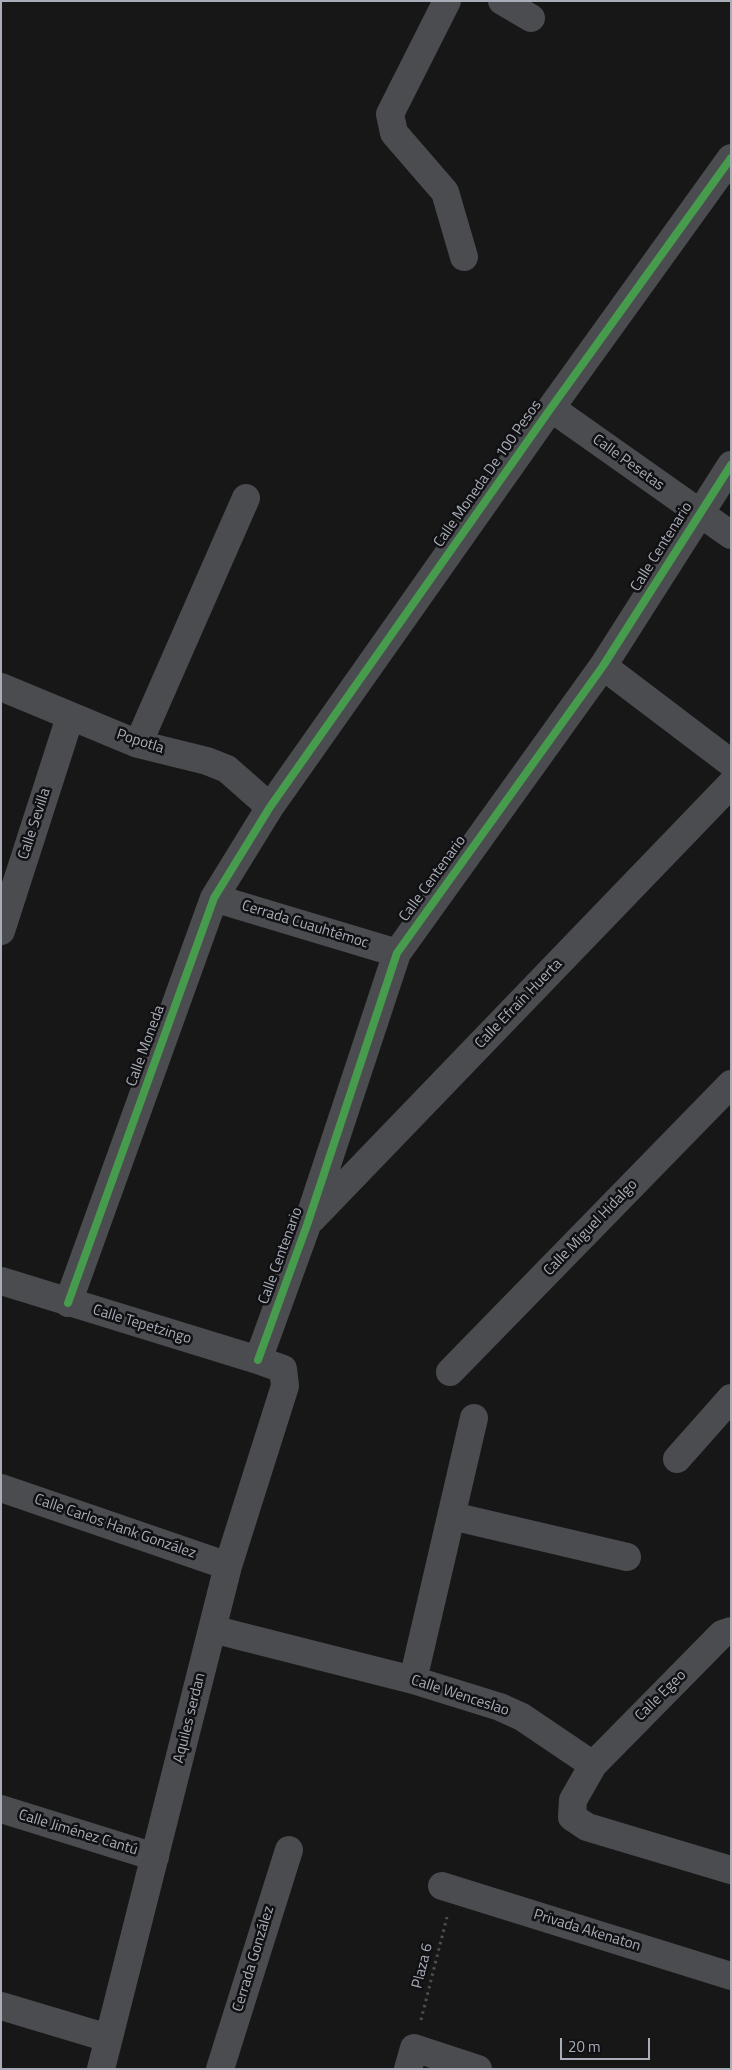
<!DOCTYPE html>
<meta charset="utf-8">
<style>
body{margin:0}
#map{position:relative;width:732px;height:2070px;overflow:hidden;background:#171717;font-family:"Titillium Web",sans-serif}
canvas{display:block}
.frame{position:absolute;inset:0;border:2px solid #a8adb8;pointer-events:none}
.scale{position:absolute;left:560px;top:2038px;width:90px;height:22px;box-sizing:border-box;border:2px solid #a8adb8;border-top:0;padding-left:6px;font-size:15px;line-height:18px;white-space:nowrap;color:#a8adb8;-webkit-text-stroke:4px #111113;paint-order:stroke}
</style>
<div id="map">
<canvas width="732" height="2070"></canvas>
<div class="frame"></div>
<div class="scale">20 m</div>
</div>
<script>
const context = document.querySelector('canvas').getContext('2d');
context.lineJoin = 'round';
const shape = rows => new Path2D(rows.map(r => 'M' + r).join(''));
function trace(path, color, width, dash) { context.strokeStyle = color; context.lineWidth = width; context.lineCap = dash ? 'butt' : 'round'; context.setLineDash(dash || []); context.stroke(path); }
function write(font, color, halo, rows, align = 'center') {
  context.font = font + ' "Titillium Web",sans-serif'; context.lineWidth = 5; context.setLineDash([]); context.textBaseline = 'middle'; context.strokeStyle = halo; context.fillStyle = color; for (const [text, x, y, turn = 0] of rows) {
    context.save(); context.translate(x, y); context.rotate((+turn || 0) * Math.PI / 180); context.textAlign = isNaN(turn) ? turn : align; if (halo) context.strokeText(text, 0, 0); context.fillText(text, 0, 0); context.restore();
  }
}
const path = shape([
 [421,2020,447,1917]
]);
const minor = shape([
 [447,1,390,114,394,133,445,192,464,257],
 [502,1,531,18],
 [551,408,731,535],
 [603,666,731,763],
 [1,687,138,744,207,761,227,769,270,807],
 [138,744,246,498],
 [214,898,397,953],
 [1,931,70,717],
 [312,1219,731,784],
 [1,1281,258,1360,283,1369,285,1386,228,1566,101,2069],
 [68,1303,214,898,270,807,551,408,731,158],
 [258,1360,307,1225,397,953,603,666,731,465],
 [450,1372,731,1084],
 [677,1459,731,1398],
 [1,1488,228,1566],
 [452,1516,627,1557],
 [212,1629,413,1680,500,1707,522,1717,593,1765],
 [731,1631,722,1634,593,1765,573,1800,572,1817,587,1827,731,1870],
 [413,1680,474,1418],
 [1,1809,155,1857],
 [442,1886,731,1976],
 [1,2006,108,2038],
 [220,2069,289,1850],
 [408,2069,414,2048,478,2069]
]);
const cycleway = shape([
 [68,1303,214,898,270,807,551,408,731,158],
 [258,1360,307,1225,397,953,603,666,731,465]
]);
const streetNames = [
 ["Calle Pesetas",628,463,36],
 ["Calle Moneda De 100 Pesos",488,474,-55],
 ["Calle Centenario",662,547,-58],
 ["Popotla",140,742,18],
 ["Calle Sevilla",35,824,-72],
 ["Calle Centenario",433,879,-54],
 ["Cerrada Cuauhtémoc",305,925,17],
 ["Calle Efraín Huerta",519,1004,-46],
 ["Calle Moneda",146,1046,-70],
 ["Calle Miguel Hidalgo",591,1228,-46],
 ["Calle Centenario",281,1256,-70],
 ["Calle Tepetzingo",142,1325,17],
 ["Calle Carlos Hank González",115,1527,19],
 ["Calle Wenceslao",460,1696,18],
 ["Calle Egeo",661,1696,-45],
 ["Aquiles serdan",190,1718,-76],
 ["Calle Jiménez Cantú",78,1833,17],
 ["Privada Akenaton",587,1931,17],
 ["Cerrada González",254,1959,-73],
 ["Plaza 6",423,1966,-76]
];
trace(path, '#4d4e52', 3, [2.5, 4]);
trace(minor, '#4b4c50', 28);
trace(cycleway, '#469c4c', 8);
write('15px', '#a8adb8', '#111113', streetNames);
</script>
